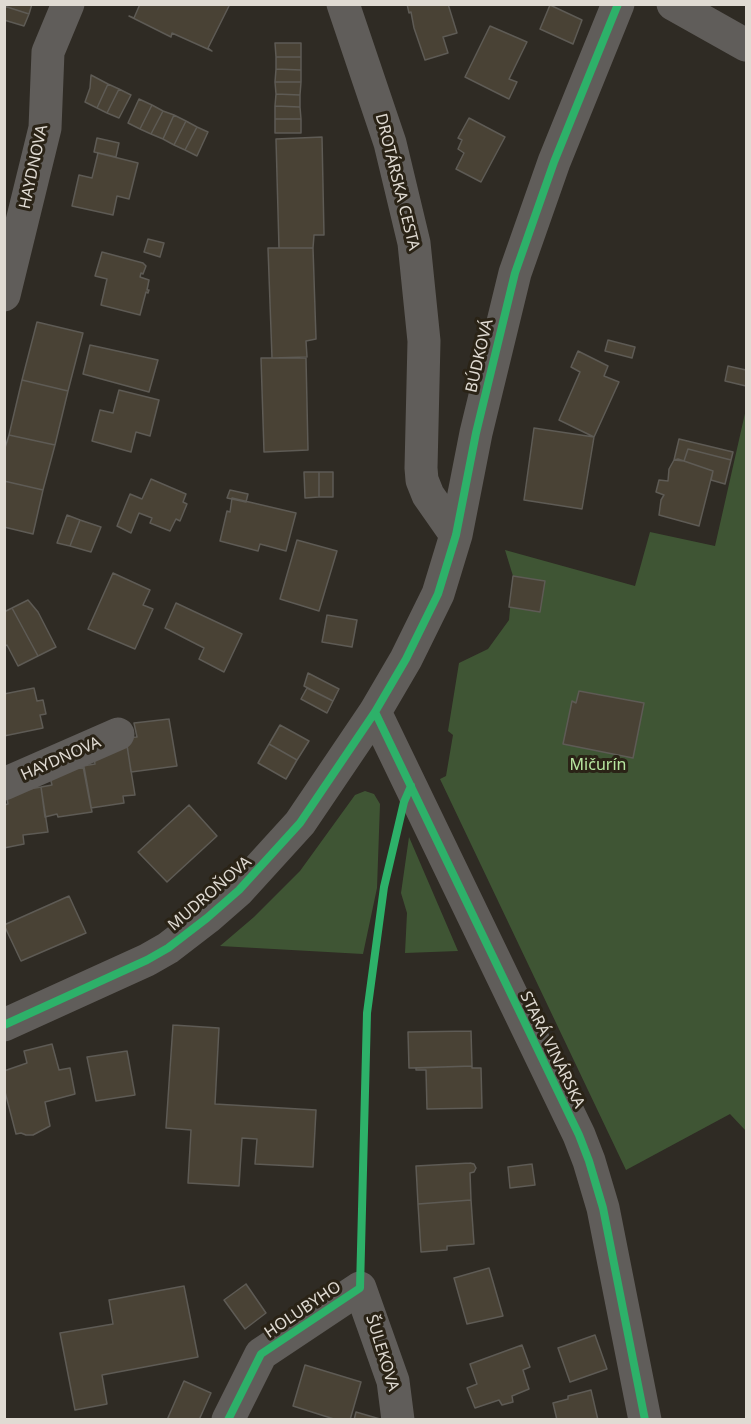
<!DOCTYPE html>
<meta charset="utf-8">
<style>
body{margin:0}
#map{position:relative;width:751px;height:1424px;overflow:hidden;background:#2f2b24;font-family:"Noto Sans",sans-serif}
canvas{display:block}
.frame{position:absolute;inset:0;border:6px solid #e0dbd3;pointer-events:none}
</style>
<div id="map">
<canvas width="751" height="1424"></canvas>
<div class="frame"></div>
</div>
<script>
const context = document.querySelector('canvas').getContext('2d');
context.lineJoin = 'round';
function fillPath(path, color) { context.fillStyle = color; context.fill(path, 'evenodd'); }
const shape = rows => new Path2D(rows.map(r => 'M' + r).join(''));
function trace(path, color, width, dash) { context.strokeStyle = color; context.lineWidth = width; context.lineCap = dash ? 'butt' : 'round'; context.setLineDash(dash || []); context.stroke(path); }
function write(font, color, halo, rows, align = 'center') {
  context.font = font + ' "Noto Sans",sans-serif'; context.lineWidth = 6; context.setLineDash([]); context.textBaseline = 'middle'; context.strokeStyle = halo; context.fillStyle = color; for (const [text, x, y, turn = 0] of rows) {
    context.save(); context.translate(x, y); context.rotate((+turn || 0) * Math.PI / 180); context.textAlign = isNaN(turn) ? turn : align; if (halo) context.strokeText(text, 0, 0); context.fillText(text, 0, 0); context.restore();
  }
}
const green = shape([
 [746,409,746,1131,730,1114,626,1170,440,779,446,776,453,735,448,731,459,663,488,649,509,620,513,576,505,550,635,586,650,532,715,546],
 [365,791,374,794,380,804,377,888,363,954,220,946,254,917,300,871,355,795],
 [409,837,458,951,405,953,407,913,401,893]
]);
const building = shape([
 [4,4,32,4,29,14,4,6,4,4],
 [140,4,230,4,208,48,212,51,172,33,171,37,129,16,134,18,140,4],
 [407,4,448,4,457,33,443,37,448,53,425,60,414,28,411,12,409,13,407,4],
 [550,5,582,20,573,44,540,29,550,5],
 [4,6,29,14,24,26,4,20,4,6],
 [490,26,527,42,509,79,517,82,509,99,465,77,490,26],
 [275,43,301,43,301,57,276,57,275,43],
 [276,57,301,57,301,70,276,69,276,57],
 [276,69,301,70,301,82,275,82,276,69],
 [91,75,108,84,97,108,85,102,90,88,91,75],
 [275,82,301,82,300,95,276,94,275,82],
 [108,84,119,89,107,113,97,108,108,84],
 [119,89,131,95,119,118,107,113,119,89],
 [276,94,300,95,300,107,275,106,276,94],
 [139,99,152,105,140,129,128,123,139,99],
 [152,105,163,111,151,134,140,129,152,105],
 [275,106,300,107,301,119,275,119,275,106],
 [163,111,174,115,163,139,151,134,163,111],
 [174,115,186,121,174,145,163,139,174,115],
 [469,118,505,137,481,182,456,169,464,153,458,149,462,140,458,138,469,118],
 [275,119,301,119,301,133,275,133,275,119],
 [186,121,197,127,185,150,174,145,186,121],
 [197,127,208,132,197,156,185,150,197,127],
 [322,137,324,235,314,235,313,248,279,248,276,139,322,137],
 [97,138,119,143,116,157,94,152,97,138],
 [98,153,138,163,129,199,117,196,113,215,72,206,79,175,92,178,98,153],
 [148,239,164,243,160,257,144,252,148,239],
 [268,248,313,248,316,339,306,341,307,357,272,358,268,248],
 [102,252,143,263,146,266,143,274,141,273,140,277,149,280,147,290,149,290,148,293,146,292,140,315,101,305,107,279,95,276,102,252],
 [37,322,83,333,68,391,22,380,37,322],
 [608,340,635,347,632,358,605,351,608,340],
 [90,345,158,360,149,392,83,374,90,345],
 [578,351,608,366,604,376,619,382,594,437,559,420,580,372,571,367,578,351],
 [261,358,306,358,308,450,264,452,261,358],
 [728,366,746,370,746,386,725,381,728,366],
 [22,380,68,391,55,445,9,435,22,380],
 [119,390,159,400,150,436,136,432,131,452,92,441,100,410,113,413,119,390],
 [534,428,594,437,582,509,524,500,534,428],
 [9,435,55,445,43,490,4,481,4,451,9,435],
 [679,439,733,452,731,460,688,449,684,461,674,460,679,439],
 [688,449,731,460,725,484,711,480,713,471,684,461,688,449],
 [678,459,713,471,699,526,659,515,661,500,664,495,656,492,659,480,668,481,669,469,674,460,678,459],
 [304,472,319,472,319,497,305,498,304,472],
 [319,472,333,472,333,497,319,497,319,472],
 [151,479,186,494,183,502,187,504,180,521,176,519,170,531,150,523,152,518,139,513,131,533,117,526,130,494,142,499,151,479],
 [4,481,43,490,33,534,4,527,4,481],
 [230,490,248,494,246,502,227,498,230,490],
 [232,498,296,513,286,551,260,544,258,551,220,541,227,511,230,512,232,498],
 [67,515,80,520,70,546,57,543,67,515],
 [80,520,101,527,91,552,70,546,80,520],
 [297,540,337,551,319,611,280,599,297,540],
 [113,573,150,590,143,605,153,609,135,649,88,629,113,573],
 [513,576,545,581,540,612,509,607,513,576],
 [28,600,38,612,56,647,38,656,12,608,28,600],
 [176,603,242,634,224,672,199,659,204,648,165,628,176,603],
 [12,608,38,656,18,666,7,645,4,647,4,612,12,608],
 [327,615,357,620,352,647,322,642,327,615],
 [308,673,339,689,333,701,304,686,308,673],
 [34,688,37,701,43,700,46,714,40,715,43,728,4,736,4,694,34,688],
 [307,688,333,701,327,713,301,699,307,688],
 [579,691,644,703,633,758,563,744,572,701,576,703,579,691],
 [169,719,177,766,131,772,126,738,137,737,134,723,169,719],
 [280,725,309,741,297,760,269,744,280,725],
 [269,744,297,760,286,779,258,763,269,744],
 [127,746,135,795,123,796,124,803,91,808,83,766,95,764,93,752,127,746],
 [84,767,92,812,58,817,57,814,45,817,41,787,52,785,49,773,84,767],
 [41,787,48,832,23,835,24,844,4,848,4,805,8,804,6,793,41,787],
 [189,805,217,836,167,882,138,852,189,805],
 [69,896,86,933,21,961,4,925,69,896],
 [173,1025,219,1028,215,1104,316,1110,313,1167,255,1164,257,1139,242,1138,239,1186,188,1183,191,1130,166,1128,173,1025],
 [471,1031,472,1066,409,1068,408,1032,471,1031],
 [52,1044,59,1070,70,1068,75,1094,45,1102,50,1126,33,1135,26,1135,21,1133,16,1134,4,1088,4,1071,27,1063,24,1051,52,1044],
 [127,1051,135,1095,96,1101,87,1057,127,1051],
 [472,1066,472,1068,481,1068,482,1108,427,1109,426,1070,416,1070,416,1068,472,1066],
 [470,1163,474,1164,476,1168,474,1172,470,1173,471,1200,418,1204,416,1166,470,1163],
 [532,1164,535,1185,510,1188,508,1167,532,1164],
 [471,1200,474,1244,447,1246,447,1250,421,1252,418,1204,471,1200],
 [489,1268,503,1316,467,1324,454,1278,489,1268],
 [246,1284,266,1313,245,1329,224,1300,246,1284],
 [184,1286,198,1357,102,1375,107,1404,75,1410,60,1333,113,1324,109,1300,184,1286],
 [595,1335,607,1369,570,1382,558,1348,595,1335],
 [522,1345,530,1367,523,1370,529,1389,512,1396,513,1402,502,1405,499,1400,475,1408,467,1388,477,1384,470,1364,522,1345],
 [305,1365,361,1382,350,1420,337,1420,293,1406,305,1365],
 [184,1381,211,1393,199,1420,167,1420,184,1381],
 [591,1390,598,1420,557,1420,553,1403,568,1399,568,1396,591,1390],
 [356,1412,380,1419,380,1420,354,1420,356,1412]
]);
const minor = shape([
 [343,4,390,143,414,243,424,341,421,468,422,480,428,495,456,535],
 [673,4,746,45],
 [4,295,45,128,48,52,68,4],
 [375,712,579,1135,589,1161,603,1208,645,1420],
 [4,784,118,734],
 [4,1025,147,960,168,948,207,918,239,890,300,823,375,712,406,659,438,594,456,535,476,433,515,273,554,162,618,4],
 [228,1420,261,1354,360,1288,393,1381,398,1420]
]);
const cycleway = shape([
 [375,712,579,1135,589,1161,603,1208,645,1420],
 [4,1025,147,960,168,948,207,918,239,890,300,823,375,712,406,659,438,594,456,535,476,433,515,273,554,162,618,4],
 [228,1420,261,1354,360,1288,367,1013,384,887,404,802,411,786]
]);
const streetNames = [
 ["HAYDNOVA",34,167,-78],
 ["DROTÁRSKA CESTA",397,182,76],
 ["BÚDKOVÁ",480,356,-77],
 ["HAYDNOVA",61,759,-24],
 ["MUDROŇOVA",210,894,-41],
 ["STARÁ VINÁRSKA",552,1050,64],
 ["HOLUBYHO",303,1310,-34],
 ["ŠULEKOVA",382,1353,73]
];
const parkNames = [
 ["Mičurín",598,765]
];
fillPath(green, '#3f5534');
fillPath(building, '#494235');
trace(building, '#5e5b55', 1.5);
trace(minor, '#605d5a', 33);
trace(cycleway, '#2db169', 8);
write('16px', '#e0dbd3', '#2a2316', streetNames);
write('16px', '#b7e7a0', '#2a2316', parkNames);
</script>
